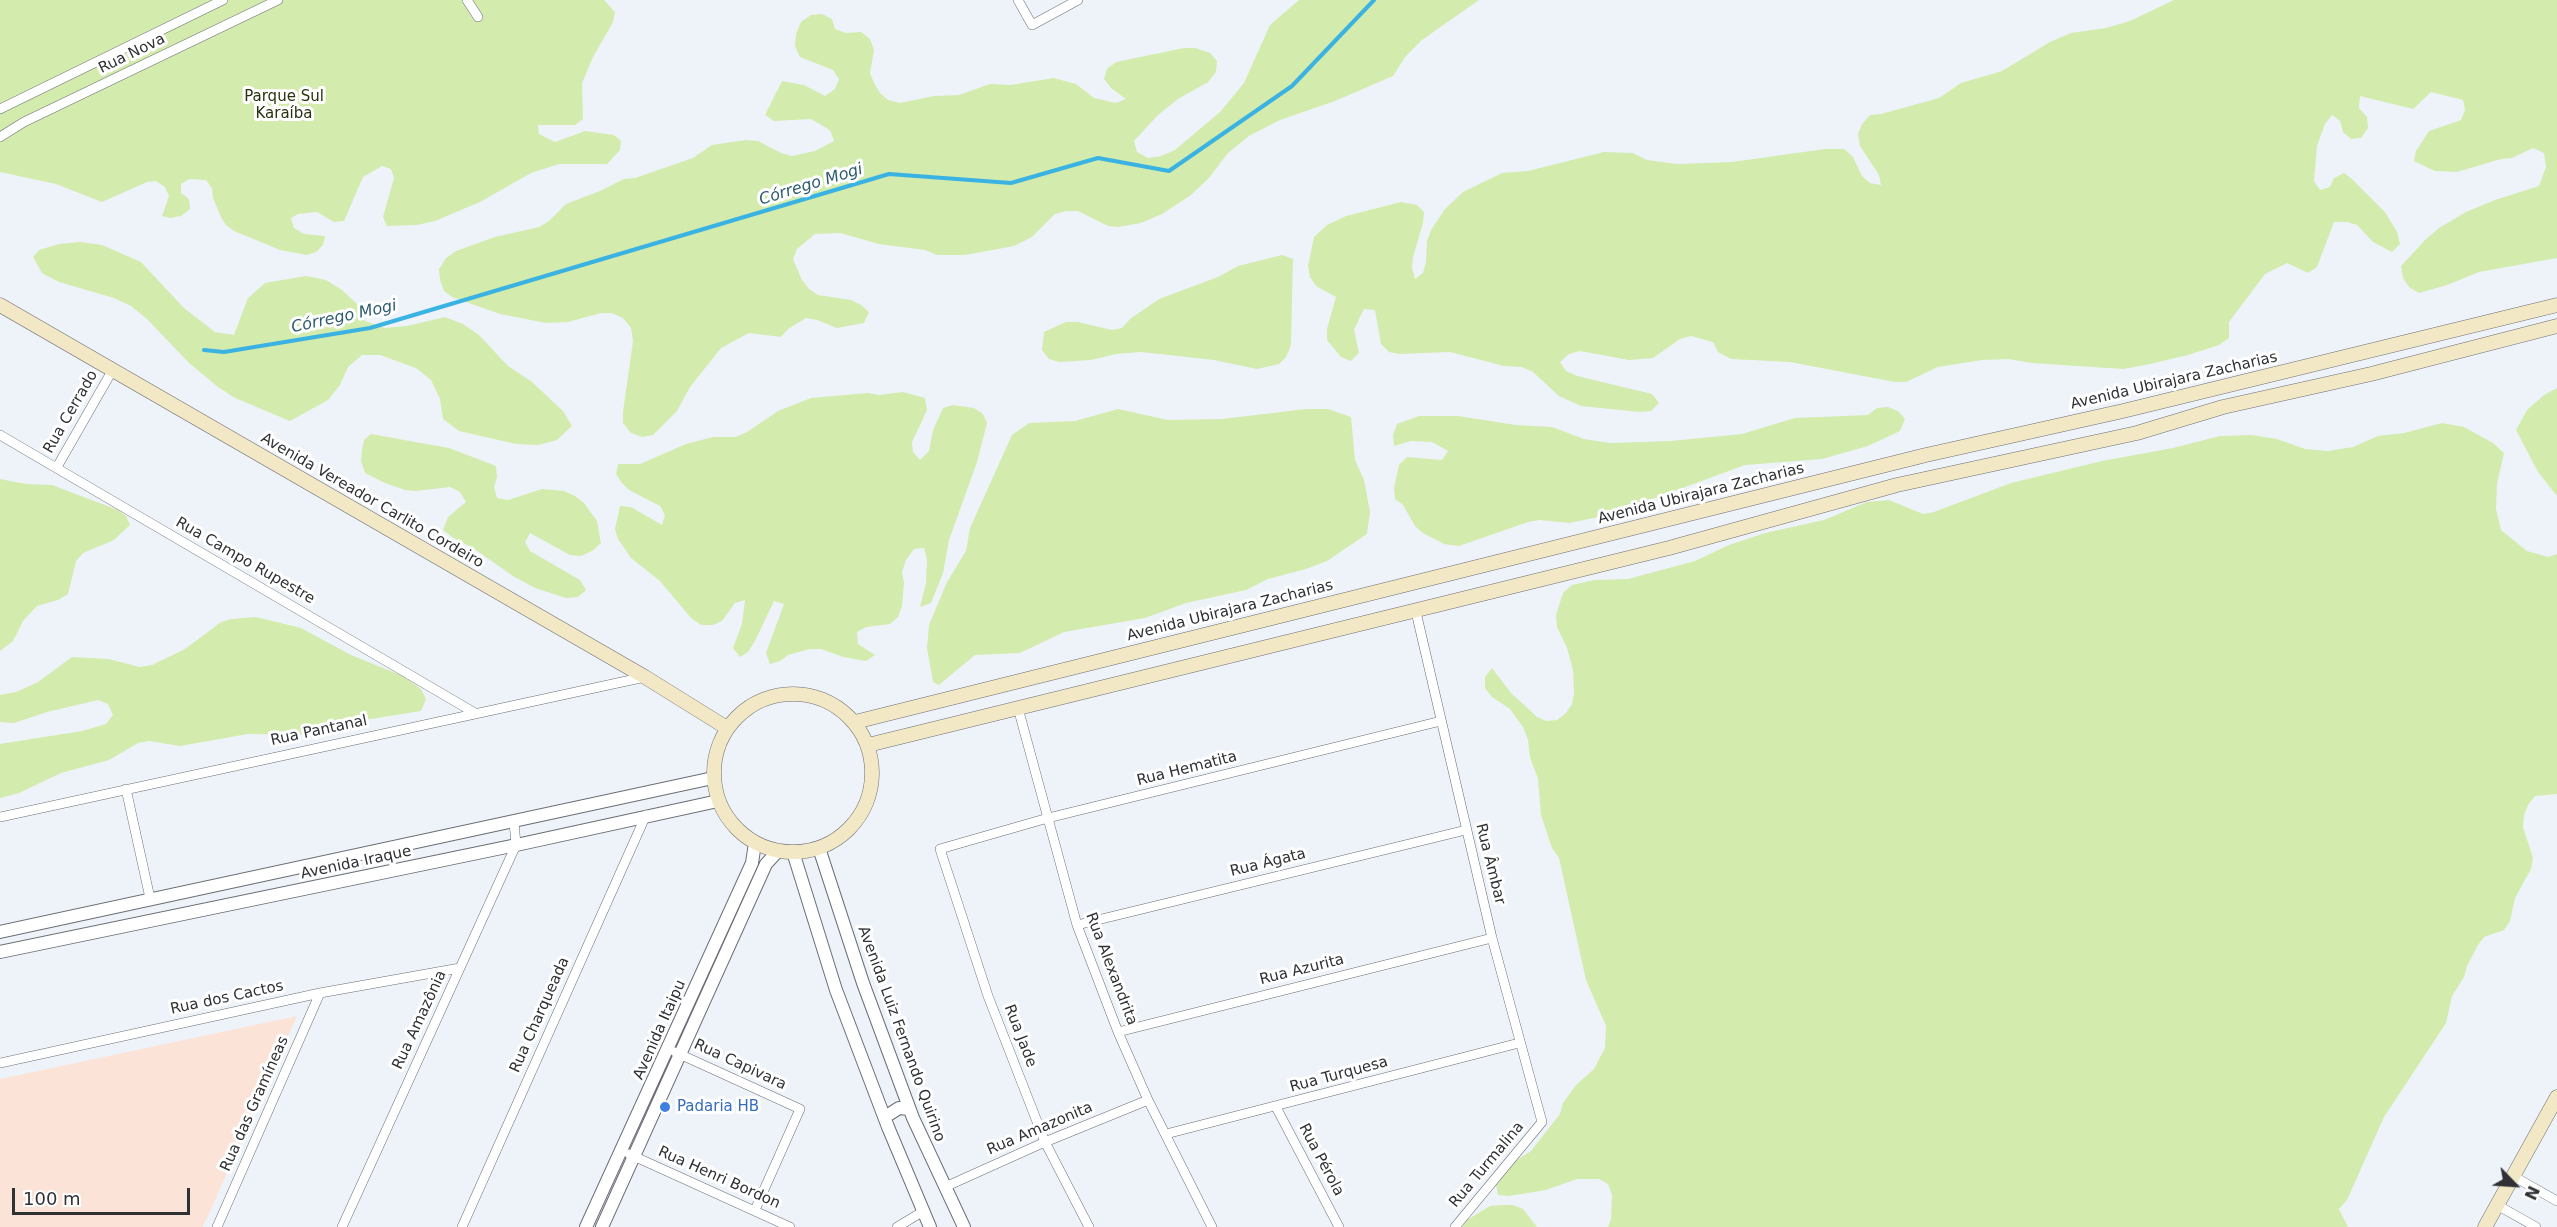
<!DOCTYPE html>
<meta charset="utf-8">
<style>
body{margin:0}
#map{position:relative;width:2557px;height:1227px;overflow:hidden;background:#eef3fa;font-family:"DejaVu Sans",sans-serif}
canvas{display:block}
.north{position:absolute;left:2485px;top:1155px;width:60px;height:60px;-webkit-text-stroke:4px #fff;paint-order:stroke;rotate:115deg;font-size:16px;font-weight:700;line-height:24px;text-align:center;color:#2f3134}
.north::after{content:'';display:block;margin:auto;width:21px;height:27px;background:#2f3134;clip-path:polygon(50% 0,100% 100%,50% 72%,0 100%)}
.scale{position:absolute;left:12px;top:1188px;width:178px;height:27px;box-sizing:border-box;border:3px solid #2f3134;border-top:0;padding-left:8px;font-size:18px;line-height:21px;white-space:nowrap;color:#2f3134;-webkit-text-stroke:4px #fff;paint-order:stroke}
</style>
<div id="map">
<canvas width="2557" height="1227"></canvas>
<div class="north">N</div>
<div class="scale">100 m</div>
</div>
<script>
const context = document.querySelector('canvas').getContext('2d');
context.lineJoin = 'round';
function fillPath(path, color) { context.fillStyle = color; context.fill(path, 'evenodd'); }
const shape = rows => new Path2D(rows.map(r => 'M' + r).join(''));
function trace(path, color, width, dash) { context.strokeStyle = color; context.lineWidth = width; context.lineCap = dash ? 'butt' : 'round'; context.setLineDash(dash || []); context.stroke(path); }
function write(font, color, halo, rows, align = 'center') {
  context.font = font + ' "DejaVu Sans",sans-serif'; context.lineWidth = 6; context.setLineDash([]); context.textBaseline = 'middle'; context.strokeStyle = halo; context.fillStyle = color; for (const [text, x, y, turn = 0] of rows) {
    context.save(); context.translate(x, y); context.rotate((+turn || 0) * Math.PI / 180); context.textAlign = isNaN(turn) ? turn : align; if (halo) context.strokeText(text, 0, 0); context.fillText(text, 0, 0); context.restore();
  }
}
const medical = shape([
 [297,1016,203,1227,0,1227,0,1079]
]);
const green = shape([
 [0,0,604,0,615,12,613,22,593,57,582,83,583,119,575,125,538,125,539,134,555,142,585,131,614,135,621,141,620,150,607,164,559,164,531,173,480,202,435,221,417,225,387,226,383,217,394,178,391,169,382,166,363,177,344,221,334,222,317,212,298,214,291,218,294,228,304,234,325,236,323,245,316,252,307,255,280,250,234,231,226,225,221,217,213,198,212,188,206,180,189,179,181,184,181,193,189,199,190,209,181,216,170,218,162,216,169,196,165,187,156,181,147,182,102,202,56,184,0,172],
 [1299,0,1479,0,1422,40,1405,57,1393,76,1335,101,1280,120,1249,136,1228,153,1208,179,1191,195,1162,214,1141,223,1118,227,1108,226,1078,211,1066,211,1055,214,1032,237,1014,246,965,255,937,255,925,250,879,244,840,233,815,234,797,249,793,259,802,280,809,289,818,295,851,300,861,305,869,312,864,323,837,328,817,320,806,318,788,329,781,337,749,333,721,348,690,387,677,411,653,435,642,437,631,433,623,423,623,412,633,341,631,328,623,318,612,313,601,313,568,322,546,323,500,314,452,297,444,291,440,280,439,269,446,258,456,251,495,237,539,227,549,221,566,204,600,191,624,179,635,178,693,158,712,145,746,140,758,141,781,153,792,156,815,151,834,141,830,130,811,119,774,121,765,115,782,81,804,85,825,96,835,89,839,79,833,70,800,57,795,46,796,34,801,22,811,15,822,14,832,19,835,29,846,33,861,32,870,39,874,50,870,73,874,83,880,93,888,100,900,103,934,96,959,95,990,84,1010,85,1054,78,1076,84,1094,98,1116,103,1126,99,1111,88,1104,79,1107,69,1116,62,1184,48,1195,48,1210,53,1217,61,1216,72,1208,82,1178,99,1158,115,1134,141,1137,152,1148,158,1161,156,1175,150,1220,112,1244,83,1270,25],
 [2174,0,2557,0,2557,258,2479,272,2447,285,2419,293,2409,287,2403,278,2401,266,2425,240,2439,228,2466,212,2495,200,2539,186,2546,167,2544,153,2533,148,2512,158,2501,159,2457,172,2435,171,2414,161,2416,151,2429,131,2461,120,2465,110,2463,100,2431,92,2413,109,2360,96,2359,108,2367,117,2368,128,2361,138,2351,139,2343,132,2340,121,2332,115,2325,124,2317,146,2314,181,2320,190,2330,187,2334,178,2344,173,2352,179,2385,212,2397,232,2400,244,2392,252,2373,242,2357,225,2347,222,2334,222,2317,267,2308,273,2287,263,2265,274,2229,322,2229,338,2219,345,2188,355,2150,364,2123,369,2032,363,2008,359,1982,360,1938,367,1906,382,1895,382,1790,362,1731,359,1718,352,1713,342,1691,336,1680,339,1653,358,1629,360,1580,351,1569,354,1560,362,1566,371,1577,376,1652,394,1659,403,1651,411,1640,412,1581,406,1559,396,1533,372,1522,367,1504,366,1450,352,1400,354,1389,352,1381,344,1375,310,1364,309,1359,319,1354,330,1359,353,1351,361,1341,357,1327,340,1327,329,1336,297,1316,286,1310,277,1308,266,1314,237,1327,225,1346,216,1401,202,1417,205,1424,212,1423,223,1413,257,1412,268,1415,279,1423,273,1426,262,1427,241,1431,230,1445,209,1463,192,1502,173,1528,171,1604,152,1633,153,1647,160,1677,164,1732,162,1825,149,1844,149,1853,157,1862,176,1870,183,1881,185,1879,175,1860,146,1858,134,1862,124,1870,115,1881,114,1939,98,1961,83,2002,71,2050,42,2071,33,2106,28,2130,21],
 [80,242,102,245,141,262,184,308,215,332,234,335,248,298,265,283,306,276,326,280,342,290,357,304,365,321,385,328,407,326,445,317,463,324,479,335,508,366,532,382,563,411,572,426,557,440,538,445,516,444,459,431,443,419,440,399,431,380,416,368,380,355,362,355,348,367,340,385,328,400,290,421,235,398,218,387,189,363,146,318,131,306,114,298,59,282,42,273,33,257,39,250,59,244],
 [1282,255,1293,259,1291,345,1286,357,1279,364,1257,369,1214,360,1141,352,1116,354,1091,360,1059,362,1049,359,1042,350,1044,332,1066,322,1078,322,1112,330,1122,328,1130,319,1159,299,1218,277,1238,266],
 [2557,388,2557,496,2538,472,2516,430,2527,410,2544,395],
 [903,392,925,398,927,410,912,442,913,452,920,460,929,451,933,430,943,408,953,405,974,408,983,414,987,423,977,462,949,540,943,573,931,603,920,607,926,583,927,559,924,548,914,549,906,560,902,572,904,583,902,606,898,617,890,624,866,627,857,632,858,644,875,655,866,661,843,657,821,649,810,649,788,655,780,661,770,664,766,653,784,604,774,601,755,641,748,652,740,657,733,648,742,624,745,600,735,603,722,621,713,625,701,625,691,618,660,581,631,558,618,539,615,529,620,506,631,507,662,525,665,515,660,506,629,490,622,483,616,474,618,464,640,464,686,444,713,437,736,437,747,432,778,411,811,398,868,393,879,395],
 [1888,407,1898,411,1905,419,1900,431,1868,446,1822,459,1745,465,1612,514,1570,523,1539,520,1528,522,1459,546,1444,544,1423,533,1415,526,1403,505,1395,499,1394,488,1399,465,1407,457,1442,460,1448,451,1432,442,1411,441,1394,446,1393,435,1397,424,1419,416,1458,416,1516,425,1552,427,1584,439,1610,443,1671,441,1742,434,1795,418,1868,415,1877,408],
 [1118,409,1168,420,1222,419,1306,409,1328,409,1351,417,1355,460,1364,480,1370,512,1367,534,1327,561,1306,569,1268,579,1246,590,1186,603,1145,618,1064,632,1020,653,975,655,939,685,933,682,927,648,929,625,947,582,966,551,970,528,1012,435,1029,423,1075,421],
 [2442,423,2464,427,2493,443,2504,453,2497,484,2496,509,2501,530,2527,551,2548,557,2557,554,2557,794,2535,796,2528,805,2524,815,2523,827,2533,858,2531,869,2515,898,2510,921,2504,930,2484,937,2478,945,2467,966,2464,977,2452,996,2446,1023,2384,1117,2347,1200,2339,1209,2348,1227,1608,1227,1611,1219,1612,1195,1608,1184,1599,1179,1577,1179,1546,1190,1509,1196,1498,1195,1496,1184,1509,1165,1531,1151,1538,1142,1560,1114,1563,1103,1576,1085,1594,1069,1605,1048,1606,1026,1586,980,1559,858,1552,848,1541,815,1538,779,1530,757,1528,740,1523,727,1510,709,1492,697,1485,688,1485,677,1492,668,1511,693,1537,717,1546,721,1557,720,1566,713,1572,704,1574,693,1573,670,1567,648,1557,627,1556,615,1563,593,1572,585,1594,580,1628,579,1695,561,1729,545,1765,533,1824,520,1867,502,1889,500,1923,514,1934,512,2011,483,2102,461,2173,448,2220,436,2252,435,2277,439,2305,449,2328,451,2353,447,2378,436,2404,433],
 [371,434,449,448,496,466,497,477,494,487,497,498,508,500,542,489,564,491,575,496,584,503,597,521,601,543,592,551,581,556,570,555,530,533,525,542,530,551,580,580,586,590,578,597,566,598,535,588,513,576,473,548,452,537,443,530,448,517,466,502,460,492,450,487,416,491,405,490,385,483,365,473,361,461,362,450,364,440],
 [0,479,26,484,52,485,118,510,126,516,130,525,114,540,83,553,76,561,68,594,58,600,37,606,23,621,13,641,0,651],
 [256,617,301,628,351,655,403,676,421,689,426,699,421,711,358,721,348,726,304,735,248,734,180,746,149,741,138,743,109,760,61,773,19,793,0,798,0,744,82,731,106,724,113,715,108,704,98,700,47,712,14,723,0,722,0,695,16,692,38,682,72,657,108,659,140,667,152,665,185,649,221,622,231,619],
 [1501,1205,1513,1205,1523,1209,1537,1227,1462,1227,1467,1220,1490,1206]
]);
const stream = shape([
 [204,350,224,352,370,328,889,174,1011,183,1098,158,1169,171,1292,86,1374,0]
]);
const minor = shape([
 [467,0,478,17],
 [1018,0,1032,25,1078,0],
 [0,109,223,0],
 [0,137,24,122,278,0],
 [0,435,475,713],
 [57,467,112,371],
 [1416,612,1492,938,1542,1122,1455,1227],
 [1018,708,1077,925,1118,1032,1148,1100,1212,1227],
 [126,789,150,898],
 [0,817,645,677],
 [1077,925,1466,830],
 [1118,1032,1492,938],
 [675,1052,800,1109,755,1210],
 [0,1063,320,993,460,968],
 [1276,1107,1339,1227],
 [1166,1134,1519,1043],
 [629,1154,790,1227],
 [2513,1176,2557,1201],
 [945,1187,1045,1142,1148,1100],
 [2497,1205,2536,1227],
 [217,1227,320,993],
 [342,1227,516,845,514,822],
 [462,1227,646,815],
 [897,1227,922,1212],
 [1089,1227,1045,1142,988,996,940,849,1048,818,1441,721]
]);
const tertiary = shape([
 [819,848,863,983,913,1118,964,1227],
 [793,852,836,990,888,1127,930,1227],
 [0,932,713,778],
 [0,952,516,845,718,801],
 [885,1117,899,1108,909,1109],
 [586,1227,752,863,755,843],
 [602,1227,766,864,778,851]
]);
const secondary = shape([
 [0,305,645,677,727,728],
 '714 773a79 79 0 1 1 158 0a79 79 0 1 1-158 0Z',
 [855,722,1926,455,2123,411,2557,305],
 [868,745,1669,548,1897,485,2137,433,2223,407,2371,374,2557,326],
 [2485,1227,2557,1097]
]);
const markers = [
 [665,1107,6,"#3f7fe0"]
];
const streetNames = [
 ["Rua Nova",132,54,-26],
 ["Avenida Ubirajara Zacharias",2174,381,-13],
 ["Rua Cerrado",71,412,-60],
 ["Avenida Ubirajara Zacharias",1701,494,-14],
 ["Avenida Vereador Carlito Cordeiro",372,501,30],
 ["Rua Campo Rupestre",245,561,30],
 ["Avenida Ubirajara Zacharias",1230,611,-14],
 ["Rua Pantanal",319,731,-12],
 ["Rua Hematita",1187,769,-14],
 ["Avenida Iraque",356,863,-12],
 ["Rua Ágata",1268,863,-14],
 ["Rua Âmbar",1490,864,76],
 ["Rua Alexandrita",1111,969,69],
 ["Rua Azurita",1302,970,-14],
 ["Rua dos Cactos",227,998,-12],
 ["Rua Charqueada",540,1015,-66],
 ["Rua Amazônia",420,1020,-65],
 ["Avenida Itaipu",660,1030,-66],
 ["Avenida Luiz Fernando Quirino",901,1034,70],
 ["Rua Jade",1020,1036,69],
 ["Rua Capivara",740,1065,25],
 ["Rua Turquesa",1339,1075,-15],
 ["Rua das Gramíneas",255,1104,-66],
 ["Rua Amazonita",1040,1129,-23],
 ["Rua Pérola",1321,1160,62],
 ["Rua Turmalina",1487,1165,-50],
 ["Rua Henri Bordon",719,1178,24]
];
const parkNames = [
 ["Parque Sul",284,97],
 ["Karaíba",284,114]
];
const shopNames = [
 ["Padaria HB",677,1107]
];
const waterNames = [
 ["Córrego Mogi",811,185,-17],
 ["Córrego Mogi",344,317,-12]
];
fillPath(medical, '#fbe3d8');
fillPath(green, '#d3ebad');
trace(stream, '#3ab2e2', 4);
trace(minor, '#6a6e74', 10);
trace(tertiary, '#6a6e74', 14);
trace(secondary, '#6a6e74', 15);
trace(minor, '#fff', 9);
trace(tertiary, '#fff', 12);
trace(secondary, '#f3e8c5', 14);
for (const [x, y, r, color] of markers) { const dot = new Path2D(); dot.arc(x, y, r, 0, 2 * Math.PI); context.fillStyle = color; context.fill(dot); trace(dot, '#fff', 2); }
write('15px', '#2f3134', '#fff', streetNames);
write('15px', '#27330c', '#fff', parkNames);
write('15px', '#366cbe', '#fff', shopNames, 'left');
write('italic 16px', '#2c5b70', '#fff', waterNames);
</script>
